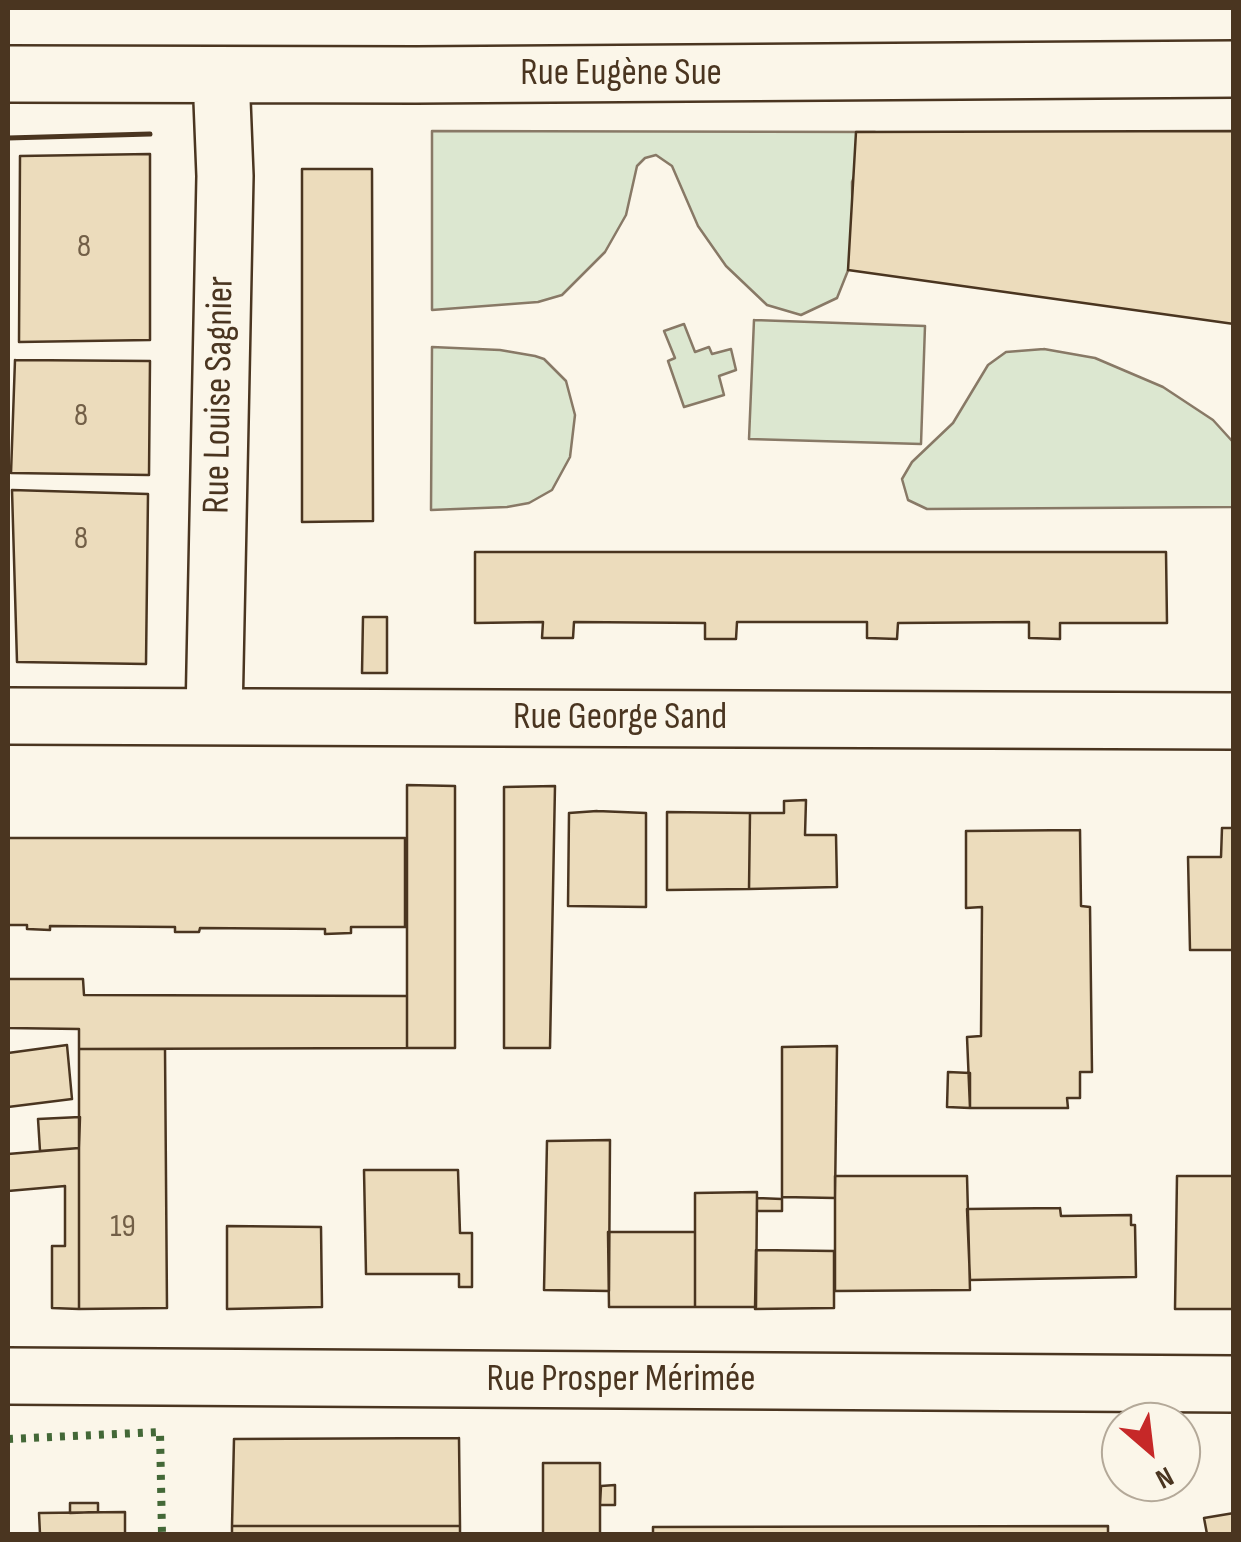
<!DOCTYPE html>
<meta charset="utf-8">
<style>
body{margin:0}
#map{position:relative;width:1241px;height:1542px;overflow:hidden;background:#fbf6e9;font-family:"Sofia Sans Condensed",sans-serif}
canvas{display:block}
.frame{position:absolute;inset:0;border:10px solid #4a3520;pointer-events:none}
.north{position:absolute;left:1101px;top:1402px;width:100px;height:100px;box-sizing:border-box;background:#fbf6e9;border:2px solid #b4a999;border-radius:50%;rotate:152deg;font-size:28px;font-weight:700;line-height:40px;text-align:center;color:#4a3520}
.north::after{content:'';display:block;margin:auto;width:35px;height:45px;background:#c62828;clip-path:polygon(50% 0,100% 100%,50% 72%,0 100%)}
</style>
<div id="map">
<canvas width="1241" height="1542"></canvas>
<div class="frame"></div>
<div class="north">N</div>
</div>
<script>
const context = document.querySelector('canvas').getContext('2d');
context.lineJoin = 'round';
function fillPath(path, color) { context.fillStyle = color; context.fill(path, 'evenodd'); }
const shape = rows => new Path2D(rows.map(r => 'M' + r).join(''));
function trace(path, color, width, dash) { context.strokeStyle = color; context.lineWidth = width; context.lineCap = dash ? 'butt' : 'round'; context.setLineDash(dash || []); context.stroke(path); }
function write(font, color, halo, rows, align = 'center') {
  context.font = font + ' "Sofia Sans Condensed",sans-serif'; context.lineWidth = 8; context.setLineDash([]); context.textBaseline = 'middle'; context.strokeStyle = halo; context.fillStyle = color; for (const [text, x, y, turn = 0] of rows) {
    context.save(); context.translate(x, y); context.rotate((+turn || 0) * Math.PI / 180); context.textAlign = isNaN(turn) ? turn : align; if (halo) context.strokeText(text, 0, 0); context.fillText(text, 0, 0); context.restore();
  }
}
const green = shape([
 [432,131,875,132,876,166,854,177,852,182,853,258,837,298,801,315,767,305,726,266,698,226,672,166,656,155,645,158,637,166,626,215,605,252,562,295,538,302,432,310,432,131],
 [754,320,925,326,921,444,749,439,754,320],
 [684,324,695,352,709,347,712,354,731,349,736,370,719,376,724,395,684,407,668,361,675,358,664,331,684,324],
 [432,347,500,350,535,356,544,359,566,381,575,415,570,457,552,490,529,503,507,507,431,510,432,347],
 [1044,349,1095,358,1163,387,1213,420,1233,442,1233,507,927,509,908,500,902,479,912,462,953,423,988,365,1006,352,1044,349]
]);
const building = shape([
 [1234,131,1234,324,848,270,856,132,1234,131],
 [150,154,150,340,19,342,20,156,150,154],
 [302,169,372,169,373,521,302,522,302,169],
 [15,360,150,361,149,475,11,473,15,360],
 [12,490,148,494,146,664,17,662,12,490],
 [475,552,1166,552,1167,623,1060,623,1060,639,1029,638,1029,622,898,623,897,639,867,638,867,622,737,622,736,639,705,639,705,623,574,622,573,638,542,638,543,622,475,623,475,552],
 [363,617,387,617,387,673,362,673,363,617],
 [407,785,455,786,455,1048,407,1048,407,785],
 [555,786,550,1048,504,1048,504,787,555,786],
 [806,800,805,835,836,835,837,887,749,889,750,813,784,813,784,801,806,800],
 [597,811,646,813,646,907,568,906,569,813,597,811],
 [667,812,750,813,749,889,667,890,667,812],
 [1222,828,1234,828,1234,950,1190,950,1188,857,1221,857,1222,828],
 [1080,830,1081,906,1090,907,1092,1072,1080,1072,1080,1098,1067,1098,1068,1108,970,1108,967,1037,981,1036,982,907,966,908,966,831,1080,830],
 [8,838,405,838,405,927,351,927,351,933,325,934,325,929,200,928,199,932,175,932,175,927,50,926,50,930,27,929,27,925,8,925,8,838],
 [8,979,83,979,84,995,407,996,407,1048,79,1049,79,1029,8,1028,8,979],
 [67,1045,72,1099,8,1107,8,1053,67,1045],
 [837,1046,835,1198,782,1197,782,1047,837,1046],
 [79,1049,165,1049,167,1308,79,1309,79,1049],
 [948,1072,970,1073,970,1108,947,1107,948,1072],
 [80,1117,79,1148,40,1151,38,1119,80,1117],
 [610,1140,609,1291,544,1290,547,1141,610,1140],
 [79,1148,79,1309,52,1308,52,1246,65,1246,65,1186,8,1191,8,1154,79,1148],
 [364,1170,458,1170,460,1233,472,1233,472,1287,459,1287,459,1274,366,1274,364,1170],
 [835,1176,967,1176,970,1290,835,1291,835,1176],
 [1177,1176,1234,1176,1234,1309,1175,1309,1177,1176],
 [757,1192,756,1307,695,1307,695,1193,757,1192],
 [757,1198,782,1199,782,1211,757,1211,757,1198],
 [1060,1208,1061,1216,1131,1215,1131,1225,1135,1225,1136,1277,970,1280,967,1209,1060,1208],
 [227,1226,321,1227,322,1307,227,1309,227,1226],
 [608,1232,695,1232,695,1307,609,1307,608,1232],
 [756,1250,834,1251,834,1308,755,1309,756,1250],
 [459,1438,460,1526,232,1526,234,1439,459,1438],
 [543,1463,600,1463,600,1534,543,1534,543,1463],
 [615,1485,615,1505,600,1505,601,1486,615,1485],
 [70,1503,98,1503,98,1512,70,1513,70,1503],
 [125,1512,125,1534,40,1534,39,1513,125,1512],
 [1234,1513,1234,1534,1207,1534,1204,1518,1234,1513],
 [232,1526,460,1526,460,1534,232,1534,232,1526],
 [1108,1526,1108,1534,653,1534,653,1527,1108,1526]
]);
const minor = shape([
 [8,74,416,75,1234,69],
 [8,716,1234,721],
 [214,716,225,176,221,75],
 [8,1376,1234,1384]
]);
const hedge = shape([
 [8,1439,160,1432,162,1534]
]);
const wall = shape([
 [8,138,150,134]
]);
const numberNames = [
 ["8",84,248],
 ["8",81,417],
 ["8",81,540],
 ["19",123,1228]
];
const streetNames = [
 ["Rue Eugène Sue",621,74],
 ["Rue Louise Sagnier",220,395,-89],
 ["Rue George Sand",620,718],
 ["Rue Prosper Mérimée",621,1380]
];
fillPath(green, '#dce7d0');
trace(green, '#887966', 2.5);
fillPath(building, '#ecdcbc');
trace(building, '#4a3520', 2.5);
trace(minor, '#4a3520', 60);
trace(minor, '#fbf6e9', 55);
trace(hedge, '#436837', 8, [5, 8]);
trace(wall, '#4a3520', 5);
write('32px', '#725f47', null, numberNames);
write('38px', '#4a3520', '#fbf6e9', streetNames);
</script>
